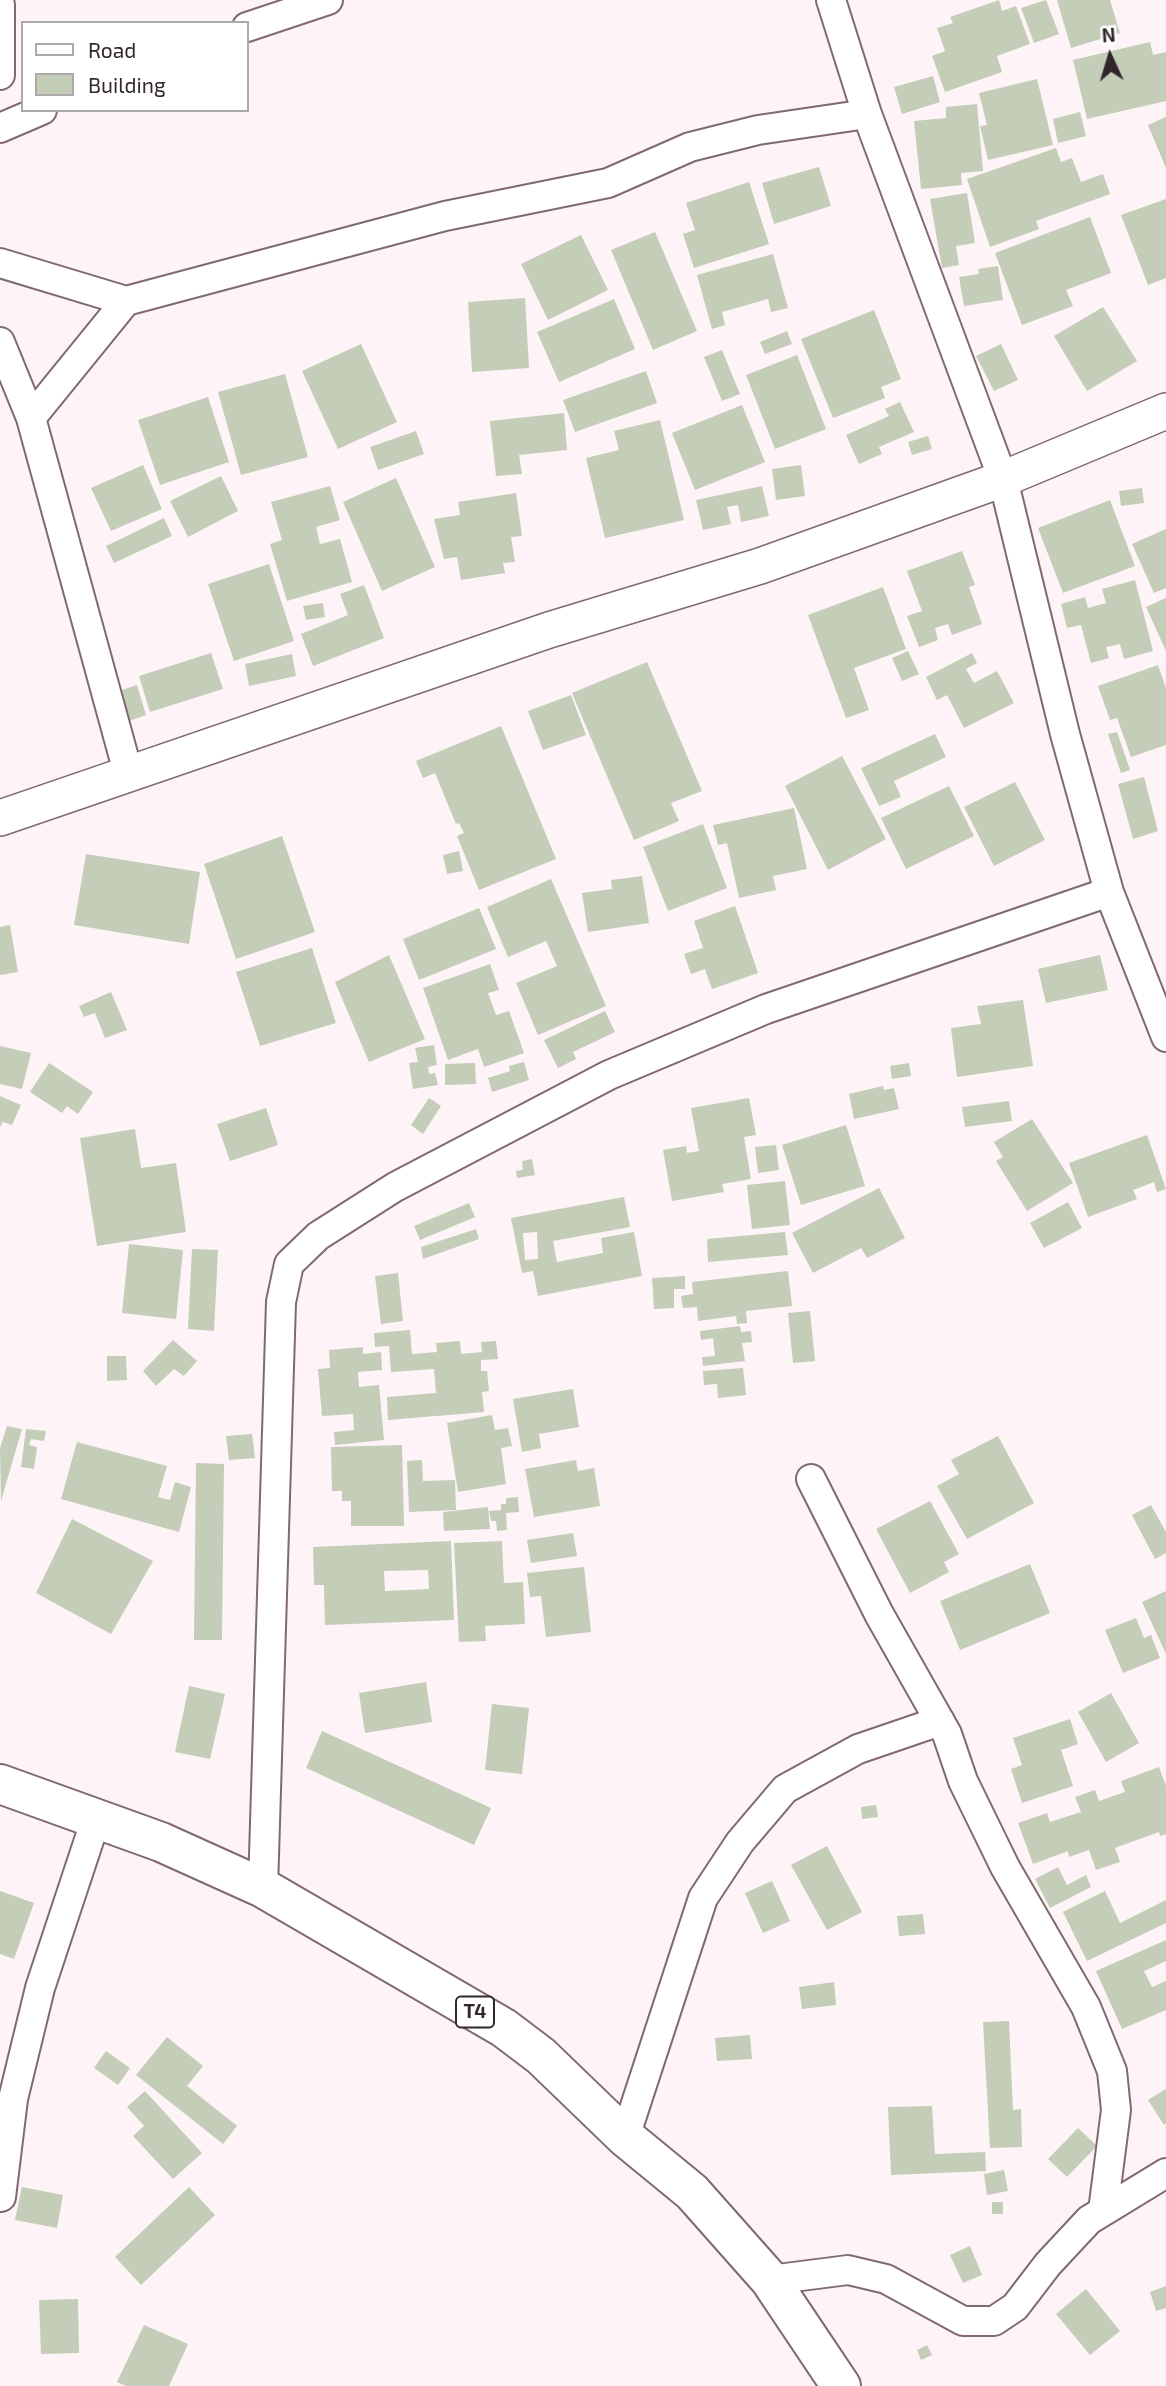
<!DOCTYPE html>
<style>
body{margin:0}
#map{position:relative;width:1166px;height:2386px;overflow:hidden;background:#fef4f7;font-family:"Exo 2",sans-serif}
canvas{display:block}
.legend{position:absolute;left:21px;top:21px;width:228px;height:91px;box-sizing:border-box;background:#fff;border:2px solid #ada9ab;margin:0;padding:9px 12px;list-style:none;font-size:21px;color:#32282c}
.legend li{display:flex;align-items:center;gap:14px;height:35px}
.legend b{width:35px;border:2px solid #ada9ab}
.north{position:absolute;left:1075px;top:21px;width:70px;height:70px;-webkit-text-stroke:5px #fff;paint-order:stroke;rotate:356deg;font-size:19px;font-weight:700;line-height:28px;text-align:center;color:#32282c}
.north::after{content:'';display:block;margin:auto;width:24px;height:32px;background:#32282c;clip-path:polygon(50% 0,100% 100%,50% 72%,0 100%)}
</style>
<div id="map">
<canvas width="1166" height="2386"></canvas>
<ul class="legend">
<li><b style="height:9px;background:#fff"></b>Road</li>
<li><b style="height:19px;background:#c3cdb8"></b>Building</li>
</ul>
<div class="north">N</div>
</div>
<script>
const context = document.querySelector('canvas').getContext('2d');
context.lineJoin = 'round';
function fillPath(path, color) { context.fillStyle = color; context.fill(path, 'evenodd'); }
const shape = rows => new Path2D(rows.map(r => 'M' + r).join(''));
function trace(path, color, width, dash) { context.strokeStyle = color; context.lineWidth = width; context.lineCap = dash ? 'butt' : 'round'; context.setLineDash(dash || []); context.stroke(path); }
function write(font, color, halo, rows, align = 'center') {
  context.font = font + ' "Exo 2",sans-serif'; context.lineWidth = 7; context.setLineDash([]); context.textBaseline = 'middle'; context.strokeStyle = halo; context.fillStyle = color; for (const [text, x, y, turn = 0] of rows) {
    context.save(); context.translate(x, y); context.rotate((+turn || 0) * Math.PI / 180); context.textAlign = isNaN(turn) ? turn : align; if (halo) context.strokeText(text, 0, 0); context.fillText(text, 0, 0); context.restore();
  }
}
const building = shape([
 [999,0,1002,11,1016,6,1030,44,997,56,1002,72,945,92,932,56,945,51,937,28,953,23,950,17],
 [1046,0,1059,34,1034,43,1021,8],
 [1057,0,1110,0,1120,33,1071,48],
 [1150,42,1153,55,1166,52,1166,101,1087,119,1073,60],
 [933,76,940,102,902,114,894,87],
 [1037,79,1053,145,988,160,980,126,987,125,979,93],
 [977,104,983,171,961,173,962,185,921,189,914,121,946,118,946,107],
 [1080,112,1086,136,1058,143,1053,119],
 [1166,117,1166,168,1148,125],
 [1056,148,1061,162,1072,158,1081,182,1103,174,1110,194,1036,221,1039,229,990,247,967,179],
 [819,167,831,206,774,224,762,183],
 [749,182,769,244,694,268,683,234,695,230,686,203],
 [967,193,975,243,956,246,959,265,942,268,930,199],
 [1166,199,1166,278,1148,285,1121,215],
 [1090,217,1111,273,1066,290,1073,306,1022,325,995,253],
 [655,232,697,331,653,350,611,250],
 [581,235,608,290,548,320,521,264],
 [773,254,788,308,771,312,768,299,722,312,725,325,712,329,697,275],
 [998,266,1003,300,964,306,959,277,979,274,978,269],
 [525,298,529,368,472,372,468,302],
 [614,299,635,349,559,382,537,332],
 [1103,307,1137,361,1087,391,1054,336],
 [874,310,901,379,881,387,885,398,833,418,801,339],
 [787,331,792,344,765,354,760,342],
 [361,344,397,422,338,449,302,371],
 [1001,344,1018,380,994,391,976,356],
 [722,350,740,394,722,401,704,357],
 [797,355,826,429,775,449,746,375],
 [646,371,657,403,575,432,563,400],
 [285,374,308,457,241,475,218,392],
 [208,397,229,462,160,485,138,420],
 [900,402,914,432,879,447,882,454,859,464,846,435,889,416,885,409],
 [742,405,765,462,695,490,672,433],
 [564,413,567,450,519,455,522,474,496,476,490,421],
 [660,420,684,520,605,538,586,458,619,450,614,431],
 [416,431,424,454,378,470,370,447],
 [928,436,932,449,912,455,908,442],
 [143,465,162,509,111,531,91,488],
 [801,465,805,496,776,500,772,469],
 [221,476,238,511,188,537,170,501],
 [396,478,435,567,382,591,343,502],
 [330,486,340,520,316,527,320,544,340,539,352,582,287,601,270,544,282,540,271,502],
 [762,486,769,516,741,522,738,505,727,507,731,524,703,530,696,500],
 [1142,488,1144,503,1121,506,1119,491],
 [516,493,522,536,511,537,515,562,503,563,505,573,461,580,457,557,444,559,434,519,460,515,458,502],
 [1110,500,1135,566,1063,593,1038,528],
 [164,518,172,536,114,563,106,546],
 [1166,529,1166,588,1154,593,1132,544],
 [962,551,975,585,969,587,982,624,952,635,948,624,935,628,938,640,919,647,907,616,922,611,907,571],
 [269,564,294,641,234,661,208,584],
 [1135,580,1153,651,1124,659,1120,644,1106,647,1109,658,1091,663,1081,625,1067,628,1061,604,1085,597,1088,608,1106,603,1102,589],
 [364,585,384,638,313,666,301,634,348,615,340,594],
 [883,587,906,649,854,668,869,710,846,718,808,615],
 [1166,598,1166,651,1146,607],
 [323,603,325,617,306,620,303,606],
 [908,651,919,674,902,681,892,658],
 [211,653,223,689,150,712,139,676],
 [972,653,977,663,966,669,974,683,997,671,1014,703,964,728,947,695,937,700,926,677],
 [292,654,296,676,249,686,245,664],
 [647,662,702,791,671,803,679,821,634,840,572,693],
 [1158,665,1166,688,1166,745,1131,757,1117,718,1110,720,1098,686],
 [137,685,146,715,129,721,123,701,119,702,116,692],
 [571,695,586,735,543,750,528,711],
 [501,726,556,859,479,890,457,836,464,833,459,823,456,824,435,773,423,778,416,761],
 [1117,732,1130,770,1121,773,1108,734],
 [935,734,946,757,894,781,901,797,879,806,861,768],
 [842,756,886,839,828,870,785,786],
 [1144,777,1158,831,1133,839,1118,784],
 [1015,782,1045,840,994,866,964,807],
 [949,786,974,836,906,869,881,818],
 [794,808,807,869,773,876,776,890,739,898,727,843,718,845,713,825],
 [703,824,727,888,668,911,643,847],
 [282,836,315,932,236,959,204,864],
 [459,851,463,871,447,874,443,855],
 [86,854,200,872,189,944,74,925],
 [642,876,649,923,588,932,582,893,612,889,611,880],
 [551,879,606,1006,538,1035,516,983,557,966,546,941,508,957,487,907],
 [735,906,758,973,712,989,705,969,691,974,684,954,703,948,694,921],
 [479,908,496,949,419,980,403,939],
 [10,925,18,972,0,975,0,927],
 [312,948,336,1023,260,1046,236,972],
 [389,955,425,1039,369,1062,335,982],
 [1100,955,1108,990,1046,1003,1038,969],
 [490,964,499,990,488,993,496,1015,509,1011,524,1053,484,1067,478,1049,448,1060,423,988],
 [111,992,127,1030,105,1038,95,1013,84,1017,79,1006],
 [1023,1000,1033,1066,957,1077,951,1028,981,1024,977,1006],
 [605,1011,615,1032,573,1052,576,1059,558,1068,544,1040],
 [434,1045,437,1065,428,1067,429,1074,435,1073,438,1085,413,1089,409,1063,418,1062,415,1048],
 [0,1046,31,1053,22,1089,0,1084],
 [524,1062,529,1080,492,1092,488,1078,510,1071,509,1066],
 [49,1063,93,1092,78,1114,67,1106,62,1113,30,1092],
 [475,1063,476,1084,445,1085,445,1064],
 [909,1063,911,1076,892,1079,890,1066],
 [883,1086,884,1090,894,1088,899,1109,854,1119,849,1094],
 [0,1096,21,1105,12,1125,3,1122,0,1127],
 [429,1098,441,1106,423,1134,411,1125],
 [749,1098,756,1135,744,1137,751,1179,722,1184,724,1192,672,1201,663,1150,686,1146,687,1153,699,1151,691,1108],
 [1009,1101,1012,1121,965,1127,962,1107],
 [266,1108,278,1145,230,1161,217,1124],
 [1032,1119,1073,1183,1027,1211,996,1161,1003,1157,994,1142],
 [846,1125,865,1186,801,1205,782,1145],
 [135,1129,141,1168,176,1163,186,1232,97,1246,80,1138],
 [1147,1135,1166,1189,1157,1192,1154,1182,1133,1190,1137,1199,1088,1217,1069,1163],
 [776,1145,779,1170,758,1173,755,1147],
 [532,1159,535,1175,517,1178,516,1171,523,1170,522,1161],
 [785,1181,790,1225,752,1229,747,1185],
 [879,1188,905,1238,867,1258,861,1248,813,1273,792,1233],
 [624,1197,630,1227,553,1241,557,1262,603,1253,601,1238,634,1232,642,1276,538,1296,533,1271,522,1273,511,1218],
 [537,1232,538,1259,525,1260,523,1233],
 [1068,1202,1082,1228,1044,1248,1030,1223],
 [469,1203,475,1217,420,1240,414,1226],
 [476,1229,479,1239,423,1259,421,1247],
 [785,1232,788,1255,708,1262,707,1239],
 [129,1244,183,1250,176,1319,122,1313],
 [192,1249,218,1250,214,1331,188,1329],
 [788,1271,792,1306,746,1311,747,1323,737,1324,736,1316,698,1321,697,1307,683,1308,681,1296,693,1294,692,1282],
 [398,1273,403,1321,381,1324,375,1276],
 [685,1276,685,1289,674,1289,674,1308,654,1309,652,1278],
 [810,1311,815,1361,793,1363,788,1313],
 [740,1326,741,1332,751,1331,752,1342,742,1343,745,1361,703,1366,702,1357,715,1356,713,1338,701,1340,700,1331],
 [410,1330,412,1354,437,1352,436,1343,460,1341,461,1354,482,1352,481,1342,496,1341,498,1359,481,1360,481,1371,487,1371,489,1391,482,1392,484,1412,388,1420,387,1397,436,1393,434,1369,391,1372,389,1346,375,1347,374,1333],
 [173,1340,197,1361,184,1376,174,1369,156,1386,143,1371],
 [363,1347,363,1354,381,1352,382,1370,358,1372,359,1387,379,1385,384,1440,335,1445,334,1432,354,1430,353,1414,322,1416,318,1369,330,1368,329,1350],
 [107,1356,126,1356,127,1380,107,1381],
 [743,1368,746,1395,718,1398,717,1384,704,1385,703,1371],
 [573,1389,579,1427,539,1434,541,1448,522,1452,513,1399],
 [492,1415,495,1430,508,1428,512,1446,501,1448,506,1484,458,1492,447,1423],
 [7,1426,22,1429,1,1501,0,1448],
 [26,1429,46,1431,44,1441,31,1439,29,1445,37,1447,34,1469,21,1467],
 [252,1434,255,1458,229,1460,226,1436],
 [998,1436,1034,1503,967,1539,937,1486,959,1474,951,1460],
 [77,1442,167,1466,158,1497,170,1500,175,1482,191,1487,179,1532,61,1499],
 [402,1445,404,1526,351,1526,351,1501,342,1501,342,1491,332,1491,331,1447],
 [422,1460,423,1481,455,1480,456,1510,409,1512,407,1461],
 [576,1460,578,1471,594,1468,600,1506,534,1517,525,1469],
 [196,1463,224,1464,222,1640,194,1640],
 [518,1497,519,1512,506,1513,507,1530,497,1531,496,1521,491,1521,489,1511,501,1510,501,1504,506,1504,506,1498],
 [930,1501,959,1554,944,1562,949,1572,910,1593,876,1529],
 [1151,1505,1166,1532,1166,1553,1155,1559,1132,1515],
 [488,1507,490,1529,444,1531,443,1512],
 [72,1519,153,1561,111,1634,36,1593],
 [573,1533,577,1556,531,1563,527,1540],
 [451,1541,454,1620,325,1625,324,1585,314,1585,313,1547],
 [428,1570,429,1589,385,1591,384,1571],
 [502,1541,504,1583,523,1582,525,1624,485,1626,486,1641,459,1642,454,1543],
 [1030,1564,1050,1613,960,1650,940,1601],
 [584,1567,591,1632,546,1637,541,1596,530,1597,527,1573],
 [1166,1591,1166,1654,1142,1602],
 [1136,1618,1144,1638,1151,1635,1160,1658,1123,1673,1105,1630],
 [426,1682,432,1722,365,1733,359,1693],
 [189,1686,225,1694,210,1759,175,1752],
 [1111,1693,1139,1743,1106,1762,1078,1712],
 [492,1704,529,1708,522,1774,485,1770],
 [1070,1719,1078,1744,1061,1750,1073,1786,1022,1803,1011,1769,1022,1765,1013,1738],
 [322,1731,491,1808,474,1845,306,1768],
 [1159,1767,1166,1786,1166,1834,1160,1836,1159,1832,1115,1848,1120,1862,1096,1870,1089,1850,1069,1857,1068,1851,1033,1864,1018,1823,1047,1813,1050,1822,1081,1812,1075,1797,1095,1790,1099,1801,1125,1792,1121,1781],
 [876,1805,878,1817,862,1819,861,1807],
 [827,1846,862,1912,827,1930,791,1865],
 [1058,1867,1067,1885,1086,1875,1091,1887,1050,1908,1035,1879],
 [772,1881,790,1921,763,1933,745,1893],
 [0,1891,34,1903,14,1959,0,1954],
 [1105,1891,1120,1923,1166,1900,1166,1923,1087,1961,1063,1912],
 [923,1914,925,1934,899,1936,897,1916],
 [1166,1940,1166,1961,1144,1971,1152,1987,1166,1981,1166,2010,1122,2029,1096,1971],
 [834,1982,836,2005,802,2009,799,1987],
 [1009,2021,1013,2110,1021,2109,1022,2147,990,2148,983,2022],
 [750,2035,752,2059,717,2061,715,2038],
 [167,2037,203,2066,187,2086,237,2126,223,2144,136,2075],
 [106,2051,130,2068,118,2085,94,2068],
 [1166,2089,1166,2123,1164,2125,1148,2100],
 [145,2091,202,2153,173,2179,133,2136,144,2126,127,2107],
 [932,2106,935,2154,985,2152,986,2171,891,2175,888,2107],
 [1078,2128,1097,2146,1067,2177,1048,2159],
 [1004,2170,1008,2191,987,2195,984,2174],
 [22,2187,63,2195,57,2228,15,2220],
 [189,2187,215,2215,141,2285,115,2257],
 [992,2202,1003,2202,1003,2214,992,2214],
 [970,2246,982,2275,963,2283,950,2255],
 [1166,2286,1166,2308,1156,2311,1150,2292],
 [1086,2289,1120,2331,1090,2355,1056,2314],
 [78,2299,79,2353,41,2354,39,2300],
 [144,2325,188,2344,169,2386,126,2386,117,2382],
 [927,2345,932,2355,921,2360,917,2350]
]);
const minor = shape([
 [831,0,867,114,1003,479,1065,734,1109,892,1166,1037],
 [0,5,0,75],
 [247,27,328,0],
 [0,128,42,110],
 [0,263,126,301],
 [0,342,31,418,129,776],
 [31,418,126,301,445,216,608,183,690,147,758,130,867,114],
 [811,1479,879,1614,947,1734,963,1781,1005,1867,1086,2007,1112,2071,1116,2110,1103,2211],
 [263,1888,281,1302,289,1264,318,1236,395,1187,609,1075,766,1009,1109,892],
 [625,2137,703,1898,740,1842,785,1789,858,1749,940,1721],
 [1,2197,13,2099,40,1988,96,1819],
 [770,2280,848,2270,886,2279,963,2321,994,2321,1015,2307,1048,2264,1089,2220,1166,2173]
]);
const tertiary = shape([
 [0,818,549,630,760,566,1003,479,1166,411]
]);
const trunk = shape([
 [0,1784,161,1842,263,1888,504,2028,541,2056,625,2137,692,2192,770,2280,841,2386]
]);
const shields = [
 [475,2012,38]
];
const shieldNames = [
 ["T4",475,2012]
];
fillPath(building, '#c3cdb8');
trace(minor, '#806971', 32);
trace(tertiary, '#806971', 38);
trace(trunk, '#806971', 42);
trace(minor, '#fff', 28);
trace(tertiary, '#fff', 35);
trace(trunk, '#fff', 38);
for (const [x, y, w] of shields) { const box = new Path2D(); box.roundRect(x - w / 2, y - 15.5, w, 31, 5); context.fillStyle = '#fff'; context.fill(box); trace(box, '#32282c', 2); }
write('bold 19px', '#32282c', null, shieldNames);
</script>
